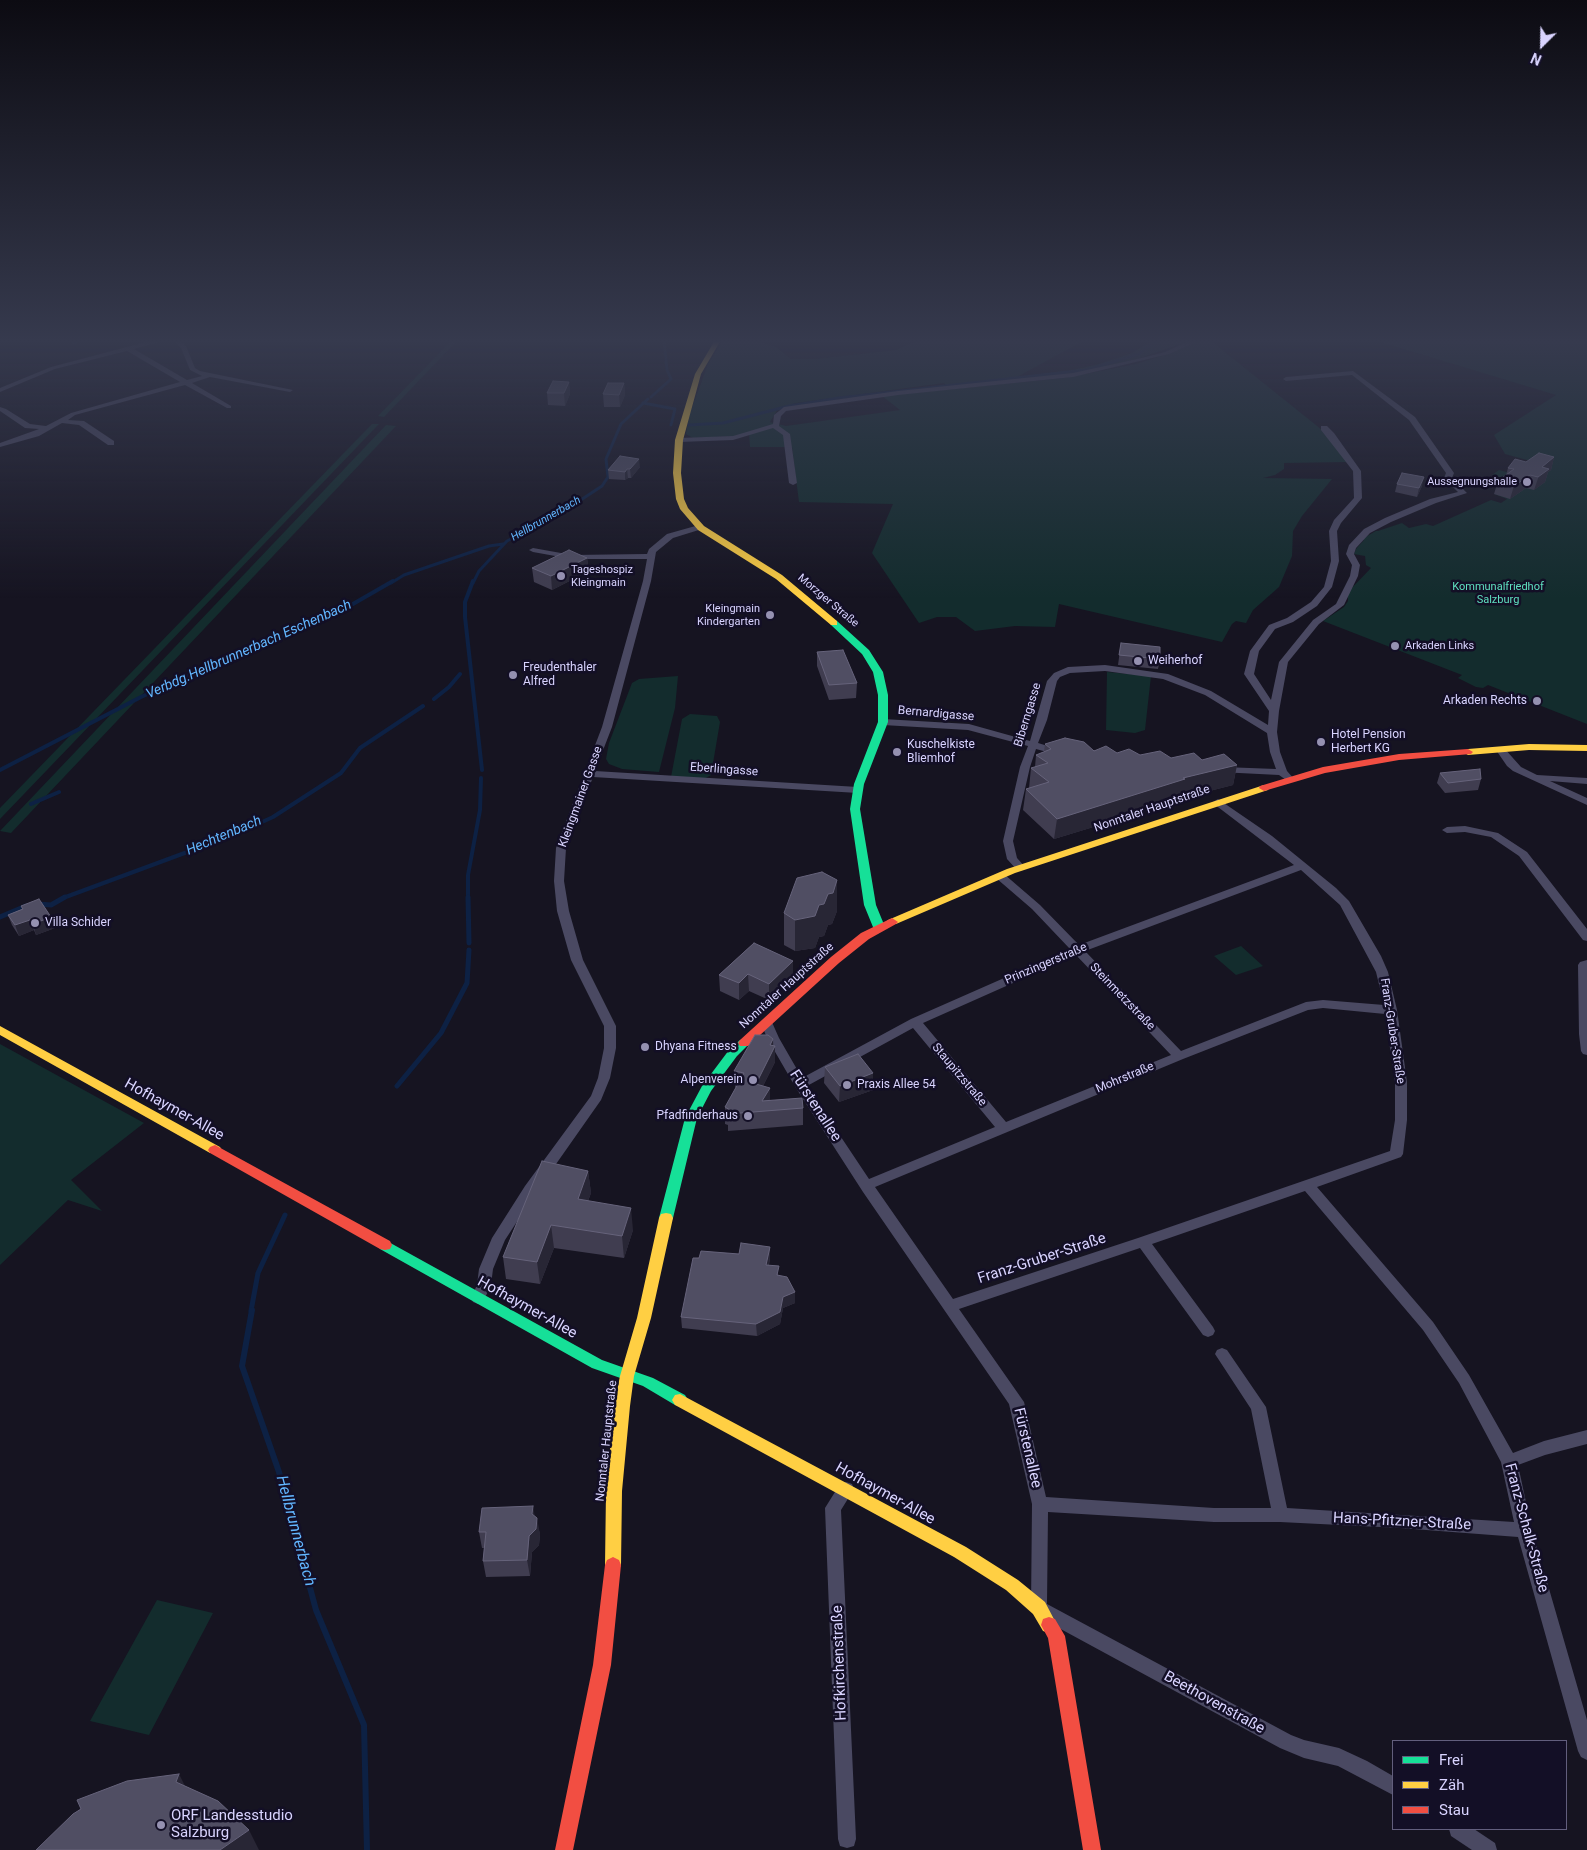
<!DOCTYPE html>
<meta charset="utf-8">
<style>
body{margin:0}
#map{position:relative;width:1587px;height:1850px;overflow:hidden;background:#161421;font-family:Roboto,sans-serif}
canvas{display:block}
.legend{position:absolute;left:1392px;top:1740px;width:175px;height:90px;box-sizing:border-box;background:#130f26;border:1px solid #625e7d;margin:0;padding:6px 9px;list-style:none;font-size:15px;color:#d9d4ff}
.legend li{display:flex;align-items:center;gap:10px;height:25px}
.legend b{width:25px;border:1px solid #625e7d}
.north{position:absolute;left:1517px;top:20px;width:50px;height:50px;-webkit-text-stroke:4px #130f26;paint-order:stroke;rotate:203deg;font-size:14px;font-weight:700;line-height:20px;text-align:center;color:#d9d4ff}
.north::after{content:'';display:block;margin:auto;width:18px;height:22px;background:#d9d4ff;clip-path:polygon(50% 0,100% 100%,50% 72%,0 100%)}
</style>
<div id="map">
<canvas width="1587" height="1850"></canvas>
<ul class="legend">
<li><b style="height:6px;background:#16e098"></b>Frei</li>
<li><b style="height:6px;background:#ffcf43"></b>Zäh</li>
<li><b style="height:6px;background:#f24e42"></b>Stau</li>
</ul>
<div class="north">N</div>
</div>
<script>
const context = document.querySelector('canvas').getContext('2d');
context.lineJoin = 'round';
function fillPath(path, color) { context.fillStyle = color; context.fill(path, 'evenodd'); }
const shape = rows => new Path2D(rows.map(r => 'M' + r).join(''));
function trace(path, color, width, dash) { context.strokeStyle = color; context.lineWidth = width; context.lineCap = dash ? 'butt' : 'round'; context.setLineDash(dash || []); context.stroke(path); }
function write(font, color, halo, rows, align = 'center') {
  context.font = font + ' Roboto,sans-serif'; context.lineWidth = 5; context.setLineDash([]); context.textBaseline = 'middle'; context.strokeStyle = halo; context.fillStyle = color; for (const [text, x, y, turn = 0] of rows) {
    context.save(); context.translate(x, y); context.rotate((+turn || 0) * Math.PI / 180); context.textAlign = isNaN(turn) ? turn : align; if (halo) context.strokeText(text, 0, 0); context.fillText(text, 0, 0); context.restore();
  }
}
const green = shape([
 [452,340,458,340,384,417,378,416],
 [723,340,753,340,776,347,791,359,815,359,896,350,914,342,902,340,1085,340,1017,377,1072,370,1099,364,1132,353,1153,340,1191,340,1138,359,1072,374,946,386,944,383,796,403,778,409,770,422,786,426,900,410,882,396,1064,378,1136,364,1173,352,1202,340,1210,340,1327,434,1347,462,1284,463,1284,469,1275,475,1263,478,1332,479,1302,516,1293,531,1292,556,1279,587,1253,610,1246,623,1236,621,1232,624,1222,642,1059,604,1055,627,1015,626,975,631,956,617,937,617,919,623,872,553,893,504,799,502,792,447,750,447,749,433,735,436,693,438,686,434,689,416,708,364],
 [1587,340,1587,724,1488,685,1483,688,1476,687,1458,678,1462,675,1323,621,1344,607,1348,601,1348,592,1371,568,1366,565,1365,556,1354,554,1356,549,1364,540,1362,539,1376,531,1378,531,1402,523,1409,528,1426,524,1433,526,1491,500,1501,503,1507,499,1494,494,1510,483,1492,475,1499,470,1510,473,1538,463,1505,454,1494,435,1556,395,1377,341],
 [372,424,379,424,0,819,0,808],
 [386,425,396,426,11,833,0,831],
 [1107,672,1151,676,1145,730,1135,733,1106,730],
 [678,676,675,708,659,772,622,769,609,764,606,759,609,743,632,683,639,679],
 [690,714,717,716,720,722,711,775,704,779,671,777,682,719],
 [1241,946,1263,966,1236,975,1214,956],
 [0,1044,144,1123,71,1180,102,1211,68,1200,0,1265],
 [157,1600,213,1613,149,1735,90,1721]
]);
const streamFar3 = shape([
 [73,343,82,340],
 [651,397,671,379,667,370,664,340],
 [643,403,675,409,671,425],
 [689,425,723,423,789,406,839,398,1086,370,1139,354,1157,340],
 [391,583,404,575,489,546,503,544],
 [473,583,479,571,507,541,558,515,602,486,608,477,606,459,621,424,648,399]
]);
const streamFar2 = shape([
 [473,581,465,602,465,617,482,770],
 [434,699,449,687,460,674],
 [0,770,141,697,224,659,306,628,339,612,393,581],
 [31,804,59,792],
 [63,898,236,834,273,817,341,773,360,748,423,706],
 [468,898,468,875,480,810,481,778]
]);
const streamFar1 = shape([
 [468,897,469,943],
 [38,904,51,905,65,897],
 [0,917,26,906],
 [397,1086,441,1033,467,983,469,950],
 [251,1311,258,1273,285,1215]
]);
const stream = shape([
 [252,1310,242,1366,279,1472,316,1610,364,1725,367,1850]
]);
const street = shape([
 [153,340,165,340,134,349,187,380,202,376,190,370,181,348,173,340,180,340,186,346,195,368,200,371,293,390,290,392,210,377,192,383,231,406,231,408,227,408,185,385,75,415,68,420,84,421,114,441,114,445,108,445,79,425,62,423,39,436,0,447,0,443,39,429,25,428,0,411,0,407,6,409,30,424,46,426,71,413,180,382,127,351,55,369,0,392,0,388,51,367,153,340],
 [1191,340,1201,340,1169,354,1073,377,898,395,786,411,781,416,779,426,790,434,797,483,793,485,789,483,783,435,773,428,733,440,679,442,675,440,679,438,733,436,750,431,773,424,774,415,784,407,898,391,1073,373,1137,359,1165,352,1191,340],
 [1353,371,1415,417,1454,473,1452,478,1467,493,1436,503,1391,522,1370,533,1356,548,1354,554,1360,565,1358,576,1344,605,1319,624,1288,662,1279,711,1277,732,1280,752,1287,771,1294,779,1289,782,1279,775,1219,772,1218,770,1223,767,1276,769,1270,752,1267,733,1205,695,1163,679,1105,671,1070,673,1060,677,1057,681,1047,720,1038,743,1061,750,1063,752,1058,755,1036,749,1030,767,1013,841,1017,858,1026,868,1021,871,1017,870,1007,859,1003,841,1020,767,1028,746,968,730,883,725,878,722,883,719,969,724,1030,741,1047,681,1054,673,1068,667,1105,665,1168,674,1211,691,1268,725,1269,711,1244,674,1250,651,1269,625,1287,618,1311,602,1324,587,1331,561,1329,531,1334,520,1354,498,1353,471,1321,430,1321,426,1327,426,1334,433,1361,471,1362,498,1341,523,1337,531,1339,561,1332,587,1317,606,1293,622,1275,629,1259,651,1254,674,1271,700,1279,662,1313,620,1336,604,1350,576,1352,565,1346,554,1349,545,1364,529,1385,518,1430,499,1458,492,1444,478,1446,473,1409,420,1352,375,1286,381,1283,379,1286,377,1353,371],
 [699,525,702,525,702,529,673,538,656,552,651,581,612,727,595,771,858,787,863,790,858,793,593,777,566,848,564,881,569,911,583,960,616,1026,616,1048,610,1078,601,1100,535,1194,505,1240,493,1269,491,1285,483,1302,478,1304,473,1302,471,1298,477,1285,479,1269,492,1238,525,1186,591,1096,598,1078,604,1048,604,1026,571,960,557,911,554,881,556,848,602,727,643,581,647,559,572,559,533,552,529,550,533,548,572,555,647,554,649,549,667,534,699,525],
 [1501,747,1504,748,1521,767,1537,775,1587,778,1587,784,1550,781,1587,798,1587,805,1513,771,1507,766,1496,750,1501,747],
 [1218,799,1272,836,1336,888,1349,901,1381,956,1388,972,1397,1010,1407,1082,1407,1120,1403,1154,1401,1157,1317,1187,1433,1322,1469,1375,1513,1453,1544,1441,1587,1430,1587,1444,1545,1455,1518,1465,1532,1530,1587,1720,1587,1760,1581,1757,1578,1751,1518,1537,1400,1528,1280,1522,1214,1522,1048,1512,1047,1604,1291,1735,1304,1740,1339,1748,1367,1761,1393,1776,1393,1795,1338,1766,1304,1758,1280,1748,1033,1614,1031,1608,1032,1504,1009,1404,863,1192,796,1088,767,1038,761,1023,763,1020,771,1020,779,1038,802,1078,911,1019,1070,949,1032,909,996,878,995,876,996,874,1004,874,1040,905,1079,945,1294,865,1214,804,1213,802,1218,799],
 [1301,870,1340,905,1376,972,1384,1005,1323,1000,1306,1002,1181,1051,1085,951,1301,870],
 [1076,955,1171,1055,1006,1122,923,1023,1076,955],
 [1323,1008,1385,1014,1395,1082,1395,1120,1390,1151,1138,1238,953,1299,875,1187,1183,1059,1308,1010,1323,1008],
 [913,1028,995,1127,869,1179,807,1086,913,1028],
 [1305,1191,1423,1330,1459,1383,1501,1462,1514,1522,1287,1508,1266,1407,1227,1350,1222,1348,1217,1350,1215,1354,1251,1409,1271,1508,1214,1508,1046,1497,1024,1402,959,1309,1140,1248,1203,1335,1208,1337,1213,1335,1215,1331,1213,1327,1152,1244,1305,1191],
 [1465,826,1498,833,1527,852,1587,929,1587,941,1583,940,1519,856,1491,837,1465,832,1447,833,1442,830,1447,827,1465,826],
 [1587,960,1587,1055,1583,1054,1581,1051,1579,1034,1578,965,1580,962,1587,960],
 [846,1482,852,1484,854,1489,841,1510,856,1839,854,1846,847,1848,840,1846,838,1839,825,1508,840,1484,846,1482],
 [1449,1829,1474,1829,1495,1843,1497,1850,1472,1850,1451,1836,1449,1829]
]);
const fast = shape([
 [834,620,837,621,869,650,883,672,888,695,888,722,864,784,860,809,876,905,885,927,879,931,873,927,864,905,850,809,854,784,878,722,878,695,873,672,862,654,831,625,830,623,834,620],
 [744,1039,748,1040,750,1043,737,1056,711,1091,697,1118,673,1218,671,1222,666,1223,661,1222,659,1218,685,1118,702,1086,729,1050,740,1040,744,1039],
 [385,1240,602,1360,653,1378,685,1395,688,1400,685,1405,680,1406,675,1405,643,1386,592,1368,380,1249,378,1245,380,1241,385,1240]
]);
const slow = shape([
 [715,340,721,340,701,374,683,440,681,473,684,499,688,508,704,526,782,575,837,621,837,625,831,625,776,579,698,530,680,509,676,499,673,473,675,440,695,374,715,340],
 [1529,744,1587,745,1587,751,1529,750,1468,755,1463,752,1468,749,1529,744],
 [1264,785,1268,786,1269,788,1268,790,1015,873,896,924,888,924,886,922,888,920,1007,869,1264,785],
 [0,1026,220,1147,222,1150,220,1153,210,1153,0,1035,0,1026],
 [666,1213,671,1214,673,1218,651,1318,634,1376,630,1406,622,1491,621,1565,619,1570,613,1573,607,1570,605,1565,606,1491,614,1406,620,1376,637,1318,659,1218,661,1214,666,1213],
 [680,1394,966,1547,1018,1580,1045,1602,1057,1625,1055,1631,1049,1633,1043,1631,1033,1614,1006,1590,954,1557,675,1405,672,1400,675,1395,680,1394]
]);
const jam = shape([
 [1468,749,1473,752,1471,754,1399,760,1325,773,1264,791,1259,788,1260,786,1323,767,1399,754,1468,749],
 [892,918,898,922,896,924,869,939,839,963,748,1046,740,1046,738,1043,740,1040,831,957,861,933,892,918],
 [215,1145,390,1241,392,1245,390,1249,385,1250,380,1249,210,1153,208,1150,210,1147,215,1145],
 [613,1557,619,1560,621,1565,611,1665,573,1850,555,1850,593,1665,605,1565,607,1560,613,1557],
 [1049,1617,1055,1619,1065,1636,1101,1850,1083,1850,1048,1638,1041,1625,1043,1619,1049,1617]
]);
const wall = shape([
 [569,382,570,394,565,406,548,405,547,393],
 [624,383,625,395,620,407,604,407,603,394],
 [1554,457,1551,470,1548,472,1545,482,1534,490,1526,488,1510,499,1494,494,1498,481,1506,475,1508,468,1526,462],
 [640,467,631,478,628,478,625,480,609,479,608,470],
 [1397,484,1422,486,1417,497,1395,492],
 [587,558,589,571,552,590,534,582,532,568],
 [1121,643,1160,659,1158,669,1118,665],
 [817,652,857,683,856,698,829,700,817,666],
 [1045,744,1117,753,1171,758,1202,760,1237,765,1233,785,1182,798,1182,800,1054,839,1023,810,1026,789,1029,788,1031,768,1035,767,1036,755,1044,752],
 [1440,773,1481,779,1478,790,1445,793,1437,783],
 [837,880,837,911,832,924,828,925,824,936,819,937,815,948,795,951,784,945,784,913],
 [21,906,51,917,55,928,36,935,34,930,19,936,12,925,8,915,22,909],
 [754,943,793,977,769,1000,749,991,739,1000,720,991,719,975],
 [773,1039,775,1062,763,1086,770,1100,803,1108,803,1125,728,1131,728,1125,725,1124,725,1107,736,1088,735,1087,734,1071],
 [825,1067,873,1073,873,1090,839,1102,824,1083],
 [588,1171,591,1193,588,1201,633,1230,624,1258,554,1248,540,1284,506,1279,503,1257],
 [770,1247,770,1258,769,1265,779,1276,795,1303,783,1308,780,1324,757,1336,682,1328,681,1317,699,1258,739,1254],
 [535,1516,540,1534,539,1545,532,1552,530,1576,486,1577,483,1561,484,1548,482,1548,479,1532]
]);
const shadedWall = shape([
 [569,382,570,394,565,406,564,393],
 [624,383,625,395,620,407,619,395],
 [1554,457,1551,470,1548,472,1545,482,1534,490,1542,467],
 [639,459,640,467,631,478,630,469],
 [627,469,628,478,625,480,625,472],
 [1530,475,1526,488,1510,499,1514,486],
 [1424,477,1422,486,1417,497,1419,488],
 [587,558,589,571,552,590,551,576],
 [1237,765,1233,785,1182,798,1182,800,1054,839,1057,819,1183,778],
 [837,880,837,911,832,924,828,925,824,936,819,937,815,948,795,951,795,920,819,905],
 [51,917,55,928,36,935,33,924],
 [30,920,34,930,19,936,15,925],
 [793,961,793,977,769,1000,769,984],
 [748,974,749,991,739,1000,739,983],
 [773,1039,773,1050,775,1046,775,1062,756,1100,756,1084],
 [873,1073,873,1090,839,1102,840,1086],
 [770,1088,770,1104,762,1101],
 [588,1171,591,1193,580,1221,578,1199],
 [631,1208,633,1230,624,1258,622,1236],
 [551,1225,554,1248,540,1284,537,1262],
 [770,1247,770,1258,766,1276,766,1265],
 [795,1292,795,1303,783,1308,780,1324,757,1336,756,1324,783,1297],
 [533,1506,536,1523,537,1518,540,1534,539,1545,532,1552,530,1576,527,1560],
 [179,1774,189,1794,176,1782],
 [249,1830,259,1850,220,1850]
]);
const building = shape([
 [553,381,569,382,564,393,547,393,553,381],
 [608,383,624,383,619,395,603,394,608,383],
 [1539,453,1554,457,1542,467,1549,469,1538,477,1530,475,1514,486,1498,481,1514,469,1508,468,1515,459,1526,462,1539,453],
 [620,456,639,459,630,469,627,469,625,472,608,470,620,456],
 [1402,473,1424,477,1419,488,1397,484,1402,473],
 [569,550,587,558,551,576,532,568,569,550],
 [1121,643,1160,647,1160,659,1119,655,1121,643],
 [843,650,857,683,829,685,817,652,843,650],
 [1065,738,1084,742,1094,751,1106,746,1117,753,1129,749,1140,755,1160,751,1171,758,1194,753,1202,760,1224,754,1237,765,1183,778,1185,779,1057,819,1026,789,1049,782,1031,768,1048,763,1036,755,1051,749,1045,744,1065,738],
 [1480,769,1481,779,1448,783,1440,773,1480,769],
 [822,872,837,880,833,893,828,894,824,904,819,905,815,916,795,920,784,913,797,878,822,872],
 [39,899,51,917,33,924,30,920,15,925,8,915,23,909,21,906,39,899],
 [754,943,793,961,769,984,748,974,739,983,719,975,754,943],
 [755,1035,768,1035,773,1039,770,1045,775,1046,756,1084,770,1088,762,1101,802,1098,803,1108,728,1114,730,1110,725,1107,744,1073,734,1071,755,1035],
 [858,1054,873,1073,840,1086,825,1067,858,1054],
 [542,1161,588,1171,578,1199,631,1208,622,1236,551,1225,537,1262,503,1257,542,1161],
 [741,1243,770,1247,766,1265,779,1266,777,1275,787,1277,795,1292,783,1297,780,1312,756,1324,681,1317,693,1258,699,1258,701,1251,739,1254,741,1243],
 [533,1506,532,1514,537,1518,536,1529,529,1536,527,1560,483,1561,486,1532,479,1532,482,1508,533,1506],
 [179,1774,176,1782,218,1801,249,1830,220,1850,36,1850,73,1814,81,1809,77,1800,127,1781,179,1774]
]);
const markers = [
 [1527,482,5,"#9591b1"],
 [561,576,5,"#9591b1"],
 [770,615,5,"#9591b1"],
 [1395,646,5,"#9591b1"],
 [1138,661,5,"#9591b1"],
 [513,675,5,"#9591b1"],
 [1537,701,5,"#9591b1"],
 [1321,742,5,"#9591b1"],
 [897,752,5,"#9591b1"],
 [35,923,5,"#9591b1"],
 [645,1047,5,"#9591b1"],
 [753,1080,5,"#9591b1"],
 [847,1085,5,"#9591b1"],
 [748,1116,5,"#9591b1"],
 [161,1825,5,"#9591b1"]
];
const farPoinames = [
 ["Aussegnungshalle",1517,482],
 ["Tageshospiz",571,570,"left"],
 ["Kleingmain",571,583,"left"],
 ["Kleingmain",760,609],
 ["Kindergarten",760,622],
 ["Arkaden Links",1405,646,"left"]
];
const farWaternames = [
 ["Hellbrunnerbach",546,519,-30]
];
const farParknames = [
 ["Kommunalfriedhof",1498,587],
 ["Salzburg",1498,600]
];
const farStreetnames = [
 ["Morzger Straße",828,601,40]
];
const poiNames = [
 ["Weiherhof",1148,661],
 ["Freudenthaler",523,668],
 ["Alfred",523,682],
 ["Arkaden Rechts",1527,701,"right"],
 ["Hotel Pension",1331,735],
 ["Herbert KG",1331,749],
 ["Kuschelkiste",907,745],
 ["Bliemhof",907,759],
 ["Villa Schider",45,923],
 ["Dhyana Fitness",655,1047],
 ["Alpenverein",743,1080,"right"],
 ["Praxis Allee 54",857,1085],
 ["Pfadfinderhaus",738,1116,"right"]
];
const streetNames = [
 ["Bernardigasse",936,714,5],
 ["Biberngasse",1028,715,-73],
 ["Eberlingasse",724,770,4],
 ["Kleingmainer Gasse",581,797,-70],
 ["Nonntaler Hauptstraße",1152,809,-19],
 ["Prinzingerstraße",1046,964,-23],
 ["Nonntaler Hauptstraße",787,986,-42],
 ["Steinmetzstraße",1122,997,46],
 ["Franz-Gruber-Straße",1392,1031,81],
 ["Staupitzstraße",959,1075,50],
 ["Mohrstraße",1125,1078,-23],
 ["Nonntaler Hauptstraße",607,1441,-84]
];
const waterNames = [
 ["Verbdg.Hellbrunnerbach Eschenbach",249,650,-24],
 ["Hechtenbach",224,836,-23]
];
const nearStreetnames = [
 ["Fürstenallee",815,1106,57],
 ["Hofhaymer-Allee",174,1110,29],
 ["Franz-Gruber-Straße",1042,1259,-18],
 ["Hofhaymer-Allee",527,1308,29],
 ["Fürstenallee",1027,1448,77],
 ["Hofhaymer-Allee",885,1494,29],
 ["Hans-Pfitzner-Straße",1402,1522,3],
 ["Franz-Schalk-Straße",1526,1528,75],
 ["Hofkirchenstraße",840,1663,-92],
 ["Beethovenstraße",1214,1703,29]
];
const nearPoinames = [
 ["ORF Landesstudio",171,1816],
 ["Salzburg",171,1833]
];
const nearWaternames = [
 ["Hellbrunnerbach",295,1531,75]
];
fillPath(green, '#132c2d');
trace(streamFar3, '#0d2144', 3);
trace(streamFar2, '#0d2144', 4);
trace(streamFar1, '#0d2144', 5);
trace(stream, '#0d2144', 6);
fillPath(street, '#4a4962');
fillPath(fast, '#16e098');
fillPath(slow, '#ffcf43');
fillPath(jam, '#f24e42');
fillPath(wall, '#403d50');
fillPath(shadedWall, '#282635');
fillPath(building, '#504e63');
trace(building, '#66637b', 1);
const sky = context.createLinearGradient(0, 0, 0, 599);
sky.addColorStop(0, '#0c0b12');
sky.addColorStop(0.57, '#363a4e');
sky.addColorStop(1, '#363a4e00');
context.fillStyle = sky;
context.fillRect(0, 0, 1587, 599);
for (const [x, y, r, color] of markers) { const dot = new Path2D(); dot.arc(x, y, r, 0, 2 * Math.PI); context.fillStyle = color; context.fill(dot); trace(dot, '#130f26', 2); }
write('11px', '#d9d4ff', '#130f26', farPoinames, 'right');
write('italic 11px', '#62b6ff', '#130f26', farWaternames);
write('11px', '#5fe0c0', '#130f26', farParknames);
write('11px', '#d9d4ff', '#130f26', farStreetnames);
write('12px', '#d9d4ff', '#130f26', poiNames, 'left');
write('12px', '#d9d4ff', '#130f26', streetNames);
write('italic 14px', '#62b6ff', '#130f26', waterNames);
write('15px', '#d9d4ff', '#130f26', nearStreetnames);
write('15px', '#d9d4ff', '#130f26', nearPoinames, 'left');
write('italic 16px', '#62b6ff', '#130f26', nearWaternames);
</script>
